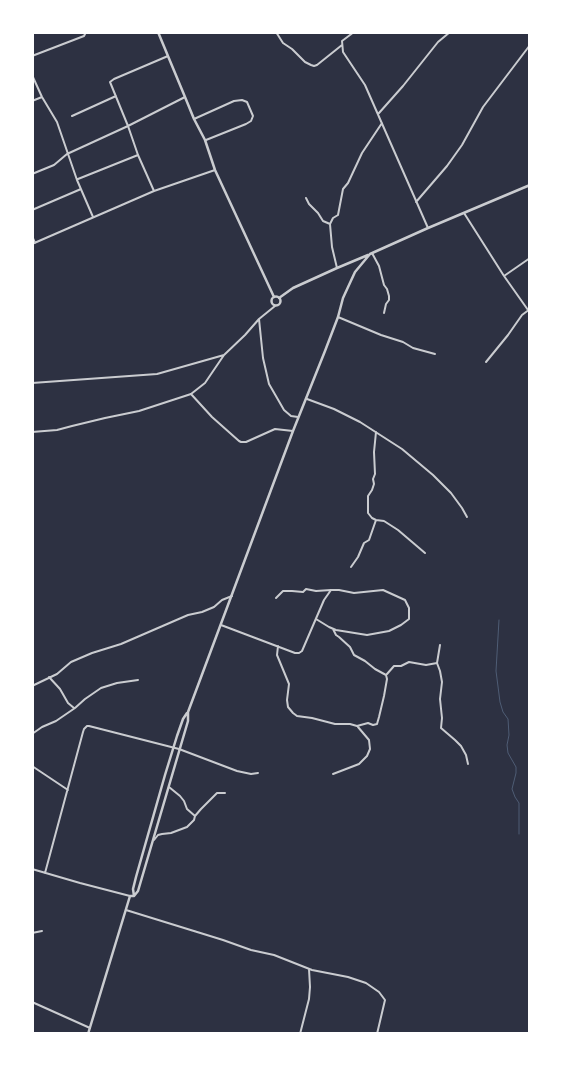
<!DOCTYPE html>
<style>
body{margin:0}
#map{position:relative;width:562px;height:1066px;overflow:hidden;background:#2d3142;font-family:"Noto Sans",sans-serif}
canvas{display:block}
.frame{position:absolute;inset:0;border:34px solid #fff;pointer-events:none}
</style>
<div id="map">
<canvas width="562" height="1066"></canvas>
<div class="frame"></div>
</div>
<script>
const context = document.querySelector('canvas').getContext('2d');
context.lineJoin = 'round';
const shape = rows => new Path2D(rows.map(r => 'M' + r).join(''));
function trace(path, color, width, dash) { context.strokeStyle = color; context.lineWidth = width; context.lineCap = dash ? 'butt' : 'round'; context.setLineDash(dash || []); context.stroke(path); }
const stream = shape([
 [499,620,496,671,500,702,503,712,508,719,509,735,507,745,508,753,516,767,516,773,512,789,515,797,519,803,519,834]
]);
const minor = shape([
 [276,32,283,43,292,49,305,62,311,65,314,66,317,65,342,45],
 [354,32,342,41,343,52,365,85,428,228],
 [32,56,84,36,86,32],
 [32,75,42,97,57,122,77,180,93,217],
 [32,101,42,97],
 [379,113,403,86,438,42,450,32],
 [72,116,116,96],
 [194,119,234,101,242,100,247,102,253,116,251,121,246,124,206,140],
 [32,174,54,165,67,154,128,126,185,97],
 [78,179,138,155],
 [154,191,138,155,128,126,110,82,114,79,168,56],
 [306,198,309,204,318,213,323,221,330,224],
 [416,202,447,166,462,145,483,107,530,45],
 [32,210,81,189],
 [464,213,504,276,528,310],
 [32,236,35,243],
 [32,244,154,191,215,170],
 [372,253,379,266,384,285,387,289,389,296,389,300,386,304,384,313],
 [337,268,332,247,330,224,333,218,338,215,343,189,348,183,362,153,382,123],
 [504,276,530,258],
 [338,317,381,335,403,342,413,348,435,354],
 [259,319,263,358,269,384,284,410,291,416,298,417],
 [486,362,508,335,522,315,530,309],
 [32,383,157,374,224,355],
 [191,394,212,417,239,441,241,442,246,442,275,429,293,431],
 [307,399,334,409,360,422,402,449,433,475,451,493,462,508,467,517],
 [32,432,57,430,72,426,105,418,139,411,191,394,205,383,224,355,245,335,259,319,275,306],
 [376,432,374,452,375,474,373,479,374,484,372,490,368,496,368,513,372,518,376,520,384,521,398,530,425,553],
 [351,567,358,557,364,543,369,540,376,520],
 [276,598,283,591,292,591,303,592,306,589,316,591,331,590],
 [221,625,295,653,299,653,302,651,324,600,331,590,339,590,354,593,383,590,405,600,409,608,409,619,401,625,389,631,367,635,336,630,329,627,316,619],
 [440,645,437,663,440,671,442,682,440,699,442,718,441,728,455,740,461,746,466,755,468,764],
 [278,646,277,655,289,684,287,700,288,707,293,713,297,716,312,718,335,724,350,724,357,726,368,723,373,725,377,724,379,717,384,696,387,679,386,675,375,669,365,661,354,655,350,647,339,637,336,635,333,629],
 [387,674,394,666,401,666,409,662,426,665,437,663],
 [49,677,60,689,68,703,74,708],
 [32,686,57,674,71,662,92,653,121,644,188,615,202,612,214,607,222,600,232,596],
 [32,734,42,727,56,721,75,708,85,699,101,688,117,683,138,680],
 [32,766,68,790],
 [333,774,359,764,367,756,370,749,369,740,358,727],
 [169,787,180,796,184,801,187,809,195,816],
 [154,840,158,835,162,834,171,833,187,827,194,820,195,816,201,809,217,793,225,793],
 [32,869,80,883,130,896],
 [45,873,83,732,84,729,87,726,89,726,179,749,237,771,251,774,258,773],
 [126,910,223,940,251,950,274,955,312,970,348,977,366,983,379,992,385,1000,377,1034],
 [32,933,42,931],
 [32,1002,90,1028],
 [300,1034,309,999,310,987,309,969]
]);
const tertiary = shape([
 [158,32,185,97,194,119,205,140,215,170,274,297],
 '271.5 301a4.5 4.5 0 1 1 9 0a4.5 4.5 0 1 1-9 0Z',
 [279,298,293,288,337,268,368,255],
 [134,896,133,889,136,877,165,775,177,736,183,719,187,713],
 [88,1034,130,896,134,896,138,891,188,721,188,712,293,431,325,351,338,317,343,298,355,272,370,254,428,228,530,185]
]);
trace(stream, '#4f5d75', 1);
trace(minor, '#caccd0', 2);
trace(tertiary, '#caccd0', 2.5);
</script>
